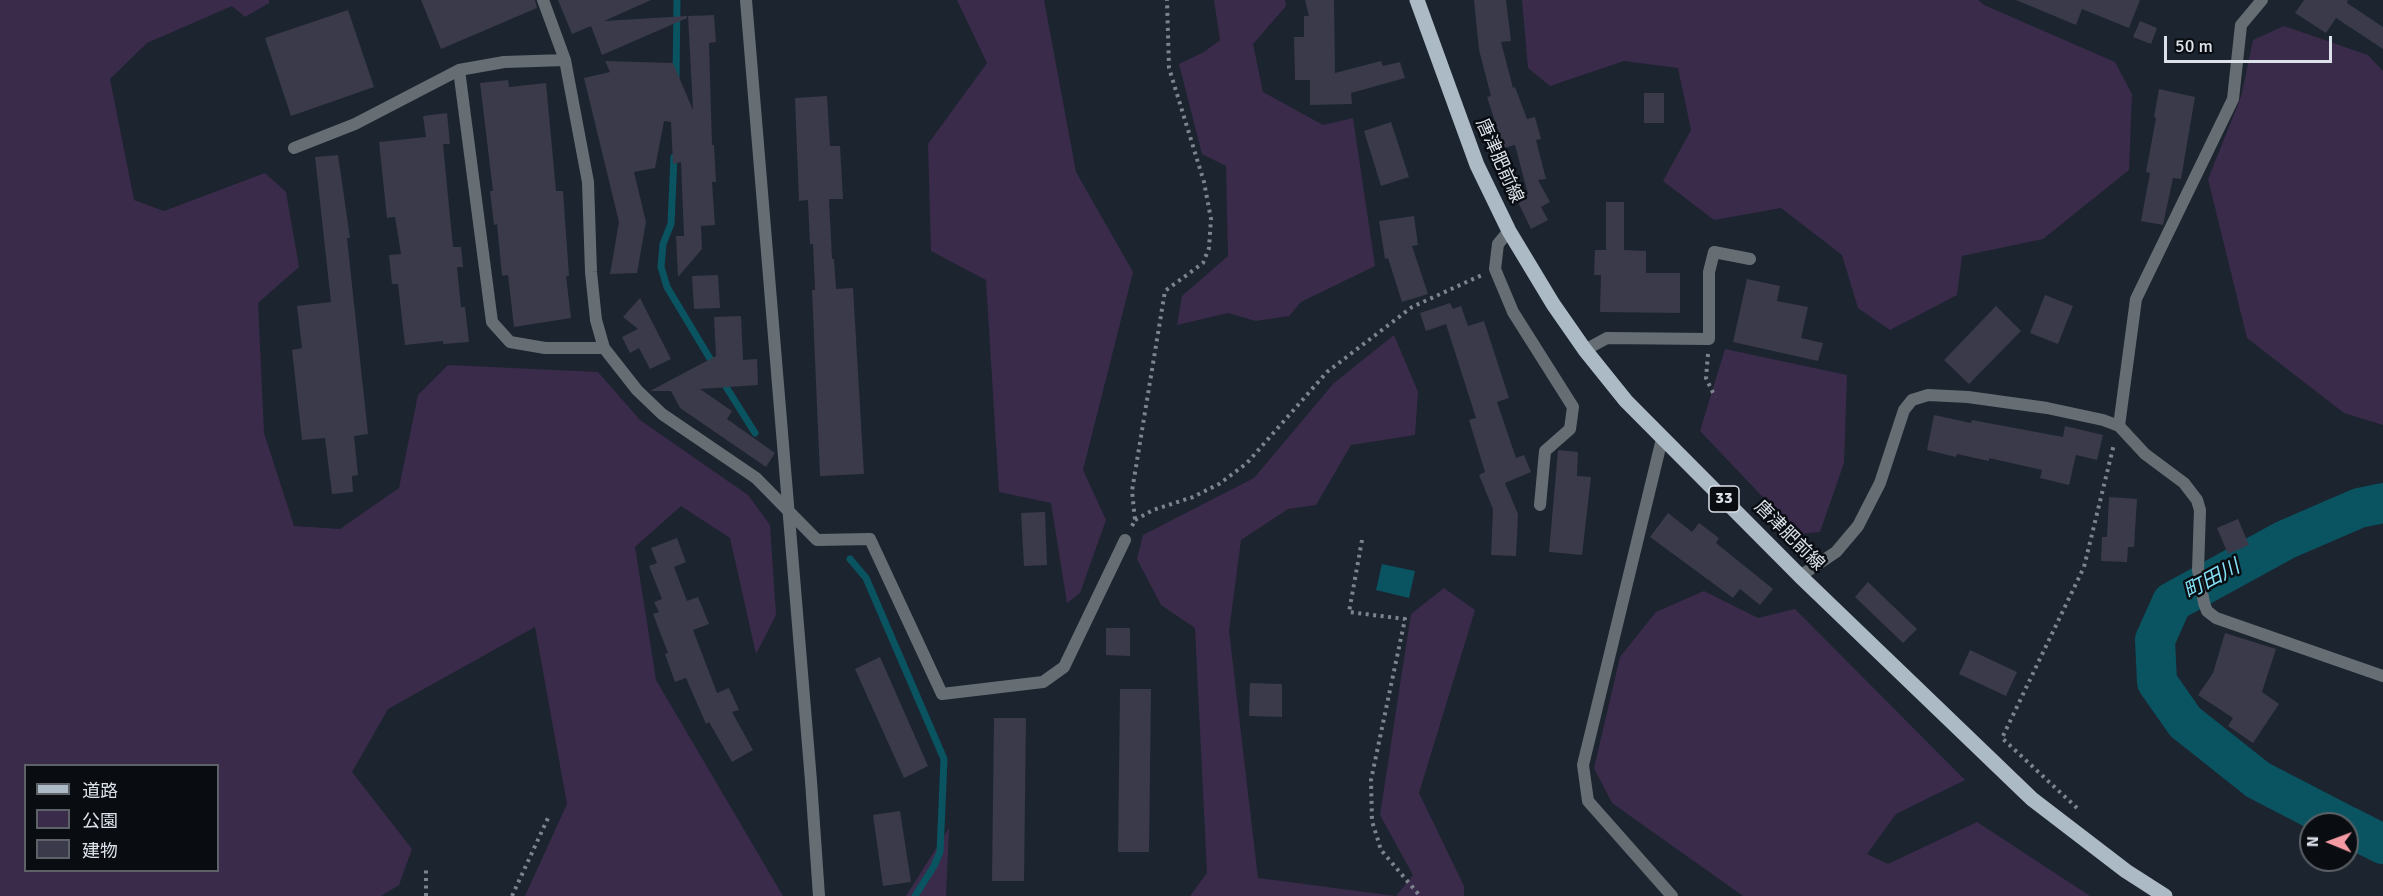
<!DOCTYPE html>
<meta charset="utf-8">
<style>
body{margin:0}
#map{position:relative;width:2383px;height:896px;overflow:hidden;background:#1c2430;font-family:Signika,"Noto Sans JP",sans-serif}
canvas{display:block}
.legend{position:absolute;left:24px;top:764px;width:195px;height:108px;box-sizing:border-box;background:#090d12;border:2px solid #5d6268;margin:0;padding:8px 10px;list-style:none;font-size:18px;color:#dce1ea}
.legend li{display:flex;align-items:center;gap:12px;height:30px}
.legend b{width:30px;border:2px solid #5d6268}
.north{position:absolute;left:2299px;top:812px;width:60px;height:60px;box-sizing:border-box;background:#090d12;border:2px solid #5d6268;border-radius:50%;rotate:271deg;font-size:16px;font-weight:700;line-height:24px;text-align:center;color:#dce1ea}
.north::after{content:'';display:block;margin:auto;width:21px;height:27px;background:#f49aa3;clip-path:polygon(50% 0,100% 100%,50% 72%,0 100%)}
.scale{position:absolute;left:2164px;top:36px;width:168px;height:27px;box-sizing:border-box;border:3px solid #dce1ea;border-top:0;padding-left:8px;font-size:18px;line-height:21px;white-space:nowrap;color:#dce1ea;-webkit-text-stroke:4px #090d12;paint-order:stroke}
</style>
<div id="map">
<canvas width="2383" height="896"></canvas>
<ul class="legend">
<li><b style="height:8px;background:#abbac5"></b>道路</li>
<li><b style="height:16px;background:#3a2b4a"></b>公園</li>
<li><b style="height:16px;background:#3a3a4a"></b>建物</li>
</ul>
<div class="north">N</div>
<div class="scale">50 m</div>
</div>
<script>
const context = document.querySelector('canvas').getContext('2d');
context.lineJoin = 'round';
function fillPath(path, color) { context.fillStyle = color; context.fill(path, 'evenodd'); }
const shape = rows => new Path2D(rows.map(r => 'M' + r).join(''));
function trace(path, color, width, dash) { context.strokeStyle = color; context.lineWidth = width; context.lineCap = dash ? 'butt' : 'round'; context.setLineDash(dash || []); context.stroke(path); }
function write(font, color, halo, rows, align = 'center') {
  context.font = font + ' Signika,"Noto Sans JP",sans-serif'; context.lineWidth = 5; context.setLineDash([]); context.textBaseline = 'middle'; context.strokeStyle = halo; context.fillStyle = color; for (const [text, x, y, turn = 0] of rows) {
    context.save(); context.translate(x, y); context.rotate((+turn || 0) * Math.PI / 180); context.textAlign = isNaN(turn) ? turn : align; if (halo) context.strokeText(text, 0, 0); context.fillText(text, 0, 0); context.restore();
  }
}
const green = shape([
 [0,0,269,0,269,3,245,17,232,6,147,43,110,79,134,200,164,211,265,173,286,192,299,267,258,303,264,433,294,526,340,529,399,488,418,395,448,365,598,372,640,420,748,495,770,525,776,615,756,654,730,538,681,506,635,547,656,680,783,896,525,896,567,804,535,627,388,709,352,772,412,849,399,885,381,896,0,896],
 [26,766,218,766,218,870,26,870],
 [957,0,1044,0,1076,172,1133,272,1083,470,1106,520,1080,593,1067,603,1051,503,999,492,986,280,931,251,928,144,987,63],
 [1214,0,1285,0,1286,6,1253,44,1263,92,1323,125,1353,118,1375,266,1301,302,1289,316,1256,321,1228,313,1177,325,1182,296,1228,256,1226,166,1202,154,1179,64,1204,52,1220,40],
 [1522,0,1978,0,1984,5,2115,62,2132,94,2129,170,2043,239,1962,256,1957,295,1890,330,1858,308,1842,255,1781,208,1714,220,1663,181,1691,130,1678,68,1624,61,1550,86,1528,68],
 [2284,26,2368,55,2383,71,2383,425,2344,413,2247,338,2208,179,2241,97,2253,40],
 [1394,335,1418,392,1415,435,1351,445,1316,505,1288,509,1241,540,1229,631,1258,878,1396,896,1190,896,1207,873,1195,628,1161,605,1137,559,1143,535,1254,478,1334,383],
 [1725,349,1847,375,1844,463,1820,532,1798,534,1700,431],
 [1444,588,1475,610,1419,793,1464,886,1464,896,1396,896,1413,875,1380,815,1411,614],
 [1704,591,1758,618,1795,609,1965,780,1896,814,1867,854,1888,864,1977,822,2090,896,1743,896,1612,803,1594,768,1620,657,1656,612],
 [949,828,946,896,906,896]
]);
const water = shape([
 [1382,564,1415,571,1409,598,1376,590]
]);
const stream = shape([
 [676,77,677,0],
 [674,157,671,224,663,244,661,267,667,287,715,367],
 [723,382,755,433],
 [850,559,866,578,944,759,940,852,934,866,915,896]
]);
const river = shape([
 [2343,824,2258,780,2185,722,2157,682,2155,640,2172,602,2285,540,2359,508,2383,503],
 [2347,826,2383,844]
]);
const building = shape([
 [421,0,535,0,537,8,441,49],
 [558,0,651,0,604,21,687,16,687,18,602,55,591,26,572,34],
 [1305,0,1334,0,1335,73,1381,61,1383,66,1400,62,1405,78,1351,93,1352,104,1310,105,1310,80,1295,80,1294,37,1304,37,1304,16,1309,16],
 [1474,0,1506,0,1511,41,1501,42,1513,88,1515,87,1527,119,1535,117,1541,139,1536,140,1546,179,1538,180,1550,202,1541,207,1548,220,1531,229,1517,200,1528,194,1515,145,1504,148,1487,97,1491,96,1479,50],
 [2016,0,2140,0,2129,28,2082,9,2076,25],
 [2304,0,2348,0,2347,3,2383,27,2383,49,2336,18,2326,33,2295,13],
 [348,10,374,87,291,116,265,38],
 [714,15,716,42,709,43,712,145,714,145,716,182,712,182,715,225,701,226,702,249,678,277,676,236,684,236,681,162,673,164,671,122,664,121,655,168,634,172,646,222,637,273,610,274,619,222,584,78,610,72,605,61,673,63,693,110,688,16],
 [2140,21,2157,28,2151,44,2133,37],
 [508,80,509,87,546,83,556,191,563,191,569,276,566,276,571,318,514,327,508,275,502,276,497,224,494,225,490,191,493,191,480,83],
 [2159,89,2195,97,2181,179,2173,178,2163,225,2141,221,2150,173,2146,172,2156,118,2154,117],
 [1644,93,1664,93,1664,123,1644,123],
 [827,96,830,146,840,146,843,199,829,199,832,259,834,259,836,289,853,288,864,474,820,476,812,290,815,290,813,244,810,244,808,200,799,201,795,98],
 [447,113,450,144,443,144,447,186,453,247,461,247,463,267,457,267,461,307,465,307,469,342,443,344,443,341,405,345,398,284,392,284,389,255,401,254,395,217,387,218,379,142,426,137,423,116],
 [1391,122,1409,177,1381,186,1364,131],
 [338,155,350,238,347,238,368,434,354,436,358,475,352,476,353,492,332,494,325,438,302,440,292,350,302,348,297,306,331,302,315,157],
 [1606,202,1624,202,1624,250,1646,251,1646,273,1680,273,1680,313,1600,312,1601,275,1594,275,1595,250,1606,250],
 [1414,216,1418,245,1412,246,1428,294,1402,302,1388,258,1385,259,1379,221],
 [718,275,720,308,694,309,692,276],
 [1747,279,1780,286,1777,301,1808,307,1801,338,1823,343,1818,361,1733,342],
 [2045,295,2073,306,2058,344,2030,333],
 [640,298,671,359,650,369,639,348,630,353,622,337,638,329,623,317],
 [1450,303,1453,309,1461,306,1468,326,1484,321,1509,398,1497,402,1516,458,1524,455,1531,472,1505,483,1518,514,1516,556,1491,555,1493,509,1479,475,1485,472,1469,420,1476,418,1446,324,1426,331,1420,313],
 [1996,306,2021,331,1969,384,1944,360],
 [741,316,743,360,757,359,758,385,700,389,732,411,727,419,775,453,766,467,680,408,671,391,650,391,716,356,714,317],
 [1934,415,1971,423,1972,420,2063,437,2065,426,2103,435,2097,460,2076,455,2069,485,2040,478,2042,470,1989,458,1989,461,1957,454,1956,457,1927,450],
 [1558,450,1578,452,1577,476,1591,477,1582,555,1549,552],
 [2109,497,2137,499,2134,547,2128,547,2127,562,2101,561,2102,537,2107,537],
 [1045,512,1047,565,1024,566,1021,513],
 [1668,513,1692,532,1699,523,1719,538,1716,543,1773,589,1760,605,1740,589,1733,598,1650,537],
 [2238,519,2249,545,2228,554,2217,528],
 [677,538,686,562,674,567,687,601,698,597,709,624,693,630,717,693,729,688,739,710,732,712,753,750,732,762,709,722,706,724,686,678,675,682,665,654,668,653,653,614,659,612,654,602,662,599,649,566,657,563,651,548],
 [1868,582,1917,629,1903,643,1855,597],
 [1106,628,1130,628,1130,656,1106,655],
 [2225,633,2276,649,2262,692,2279,704,2253,743,2228,726,2233,718,2198,695,2213,673],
 [1970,650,2017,672,2006,696,1959,674],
 [880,657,928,766,904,778,855,669],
 [1250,683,1282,684,1282,717,1249,716],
 [1120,689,1151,689,1149,852,1118,852],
 [994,718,1026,718,1024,881,992,881],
 [900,811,911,882,883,886,873,815]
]);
const path = shape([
 [1708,354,1706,378,1715,397],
 [1135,520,1153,510,1193,497,1219,484,1247,463,1327,372,1412,307,1482,275],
 [1132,526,1135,520,1132,491,1165,291,1203,263,1209,248,1211,219,1204,182,1169,68,1167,0],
 [1362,540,1349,612,1405,619,1371,780,1372,821,1381,850,1420,896],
 [2077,808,2002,738,2084,567,2114,444],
 [426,896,426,868],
 [512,896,548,818]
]);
const service = shape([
 [1509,231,1498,244,1495,269,1513,312,1573,407,1570,429,1545,451,1540,505],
 [1585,350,1607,338,1709,339,1709,272,1714,252,1750,259],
 [2119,426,2136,299,2233,99,2241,25,2262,0]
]);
const minor = shape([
 [543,0,565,60,588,182,591,272,596,320,604,348,637,390,662,414,756,478,817,540,870,539,942,694,1043,682,1064,667,1125,540],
 [459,70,492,322,510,342,545,348,604,348],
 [294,148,355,124,459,70,504,62,565,60],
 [1662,439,1583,765,1588,801,1672,896],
 [1800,576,1836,552,1858,526,1880,483,1904,410,1912,400,1928,395,1968,397,2047,408,2103,420,2119,426,2145,454,2184,483,2197,500,2200,510,2198,570,2204,603,2207,611,2216,618,2383,676]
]);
const tertiary = shape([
 [746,0,811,781,819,896]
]);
const primary = shape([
 [1417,0,1477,165,1509,231,1553,304,1585,350,1626,401,1800,576,2032,799,2126,871,2165,896]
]);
const shields = [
 [1724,499,30]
];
const shieldNames = [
 ["33",1724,499]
];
const streetNames = [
 ["唐津肥前線",1499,161,66],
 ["唐津肥前線",1789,536,45]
];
const waterNames = [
 ["町田川",2212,580,-28]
];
fillPath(green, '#3a2b4a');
fillPath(water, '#0a5361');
trace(stream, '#0a5361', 7);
trace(river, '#0a5361', 40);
fillPath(building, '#3a3a4a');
trace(path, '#7d848e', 4, [3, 4.5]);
trace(service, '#676e73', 12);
trace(minor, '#676e73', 12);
trace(tertiary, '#676e73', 12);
trace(primary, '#abbac5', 15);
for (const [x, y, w] of shields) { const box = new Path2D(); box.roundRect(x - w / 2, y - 13, w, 26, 4.5); context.fillStyle = '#090d12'; context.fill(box); trace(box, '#dce1ea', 1.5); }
write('bold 16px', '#dce1ea', null, shieldNames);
write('18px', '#dce1ea', '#090d12', streetNames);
write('italic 20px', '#86e2f8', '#090d12', waterNames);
</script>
